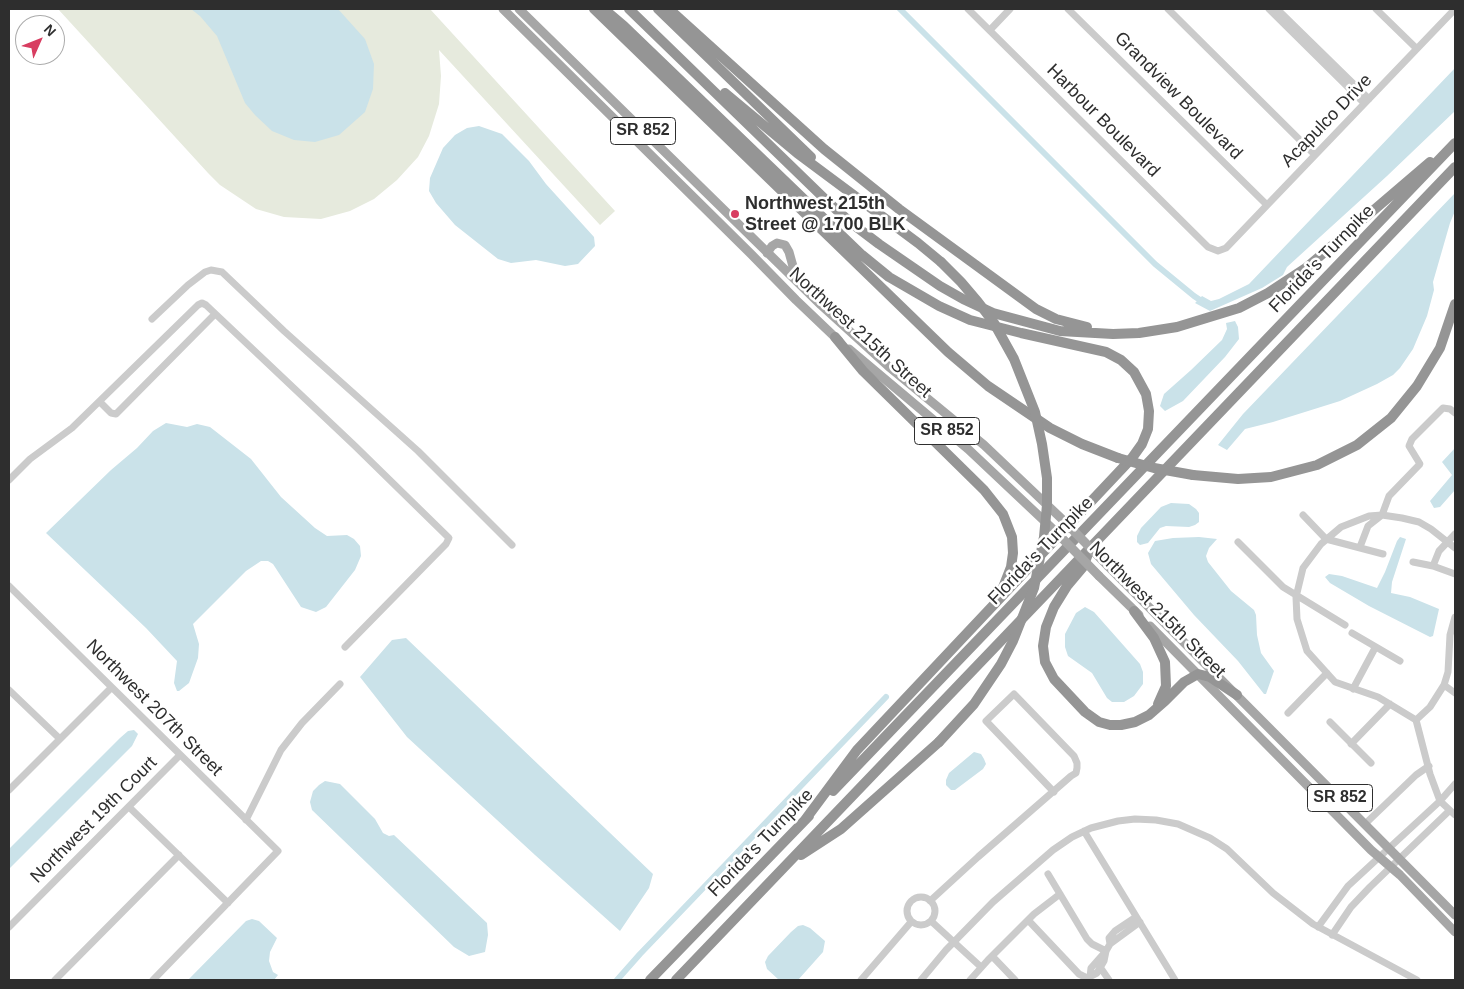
<!DOCTYPE html>
<style>
body{margin:0}
#map{position:relative;width:1464px;height:989px;overflow:hidden;background:#fff;font-family:Arial,sans-serif}
canvas{display:block}
.frame{position:absolute;inset:0;border:10px solid #2e2e2e;pointer-events:none}
.north{position:absolute;left:15px;top:15px;width:50px;height:50px;box-sizing:border-box;background:#fff;border:1px solid #ababab;border-radius:50%;rotate:46deg;font-size:14px;font-weight:700;line-height:20px;text-align:center;color:#2e2e2e}
.north::after{content:'';display:block;margin:auto;width:18px;height:22px;background:#d83d61;clip-path:polygon(50% 0,100% 100%,50% 72%,0 100%)}
</style>
<div id="map">
<canvas width="1464" height="989"></canvas>
<div class="frame"></div>
<div class="north">N</div>
</div>
<script>
const context = document.querySelector('canvas').getContext('2d');
context.lineJoin = 'round';
function fillPath(path, color) { context.fillStyle = color; context.fill(path, 'evenodd'); }
const shape = rows => new Path2D(rows.map(r => 'M' + r).join(''));
function trace(path, color, width, dash) { context.strokeStyle = color; context.lineWidth = width; context.lineCap = dash ? 'butt' : 'round'; context.setLineDash(dash || []); context.stroke(path); }
function write(font, color, halo, rows, align = 'center') {
  context.font = font + ' Arial,sans-serif'; context.lineWidth = 5; context.setLineDash([]); context.textBaseline = 'middle'; context.strokeStyle = halo; context.fillStyle = color; for (const [text, x, y, turn = 0] of rows) {
    context.save(); context.translate(x, y); context.rotate((+turn || 0) * Math.PI / 180); context.textAlign = isNaN(turn) ? turn : align; if (halo) context.strokeText(text, 0, 0); context.fillText(text, 0, 0); context.restore();
  }
}
const green = shape([
 [58,9,430,9,615,211,600,225,439,50,441,76,439,104,429,136,418,157,397,180,374,199,350,211,321,219,284,217,256,209,220,185,208,173]
]);
const water = shape([
 [191,9,338,9,365,39,374,64,373,89,365,112,339,135,315,142,294,140,272,131,255,115,245,103,217,36,200,16],
 [1455,68,1455,111,1387,176,1287,267,1283,275,1262,288,1210,311,1195,303,1202,296,1211,301,1219,299,1249,284],
 [479,126,502,134,529,161,546,184,594,237,595,246,578,264,565,266,536,260,511,263,498,259,455,225,436,203,429,191,430,178,443,148,455,135,467,128],
 [1455,193,1455,211,1450,223,1433,282,1434,290,1427,316,1413,349,1400,368,1393,375,1377,384,1340,401,1273,422,1245,429,1227,450,1218,445,1243,414],
 [1235,321,1238,327,1239,339,1225,357,1183,401,1165,411,1160,406,1164,394,1191,370,1222,340,1227,329,1226,323],
 [166,423,187,427,197,424,210,427,251,459,281,497,315,528,327,536,347,535,354,539,360,546,361,556,355,570,326,607,316,612,301,607,273,564,268,561,261,561,246,571,193,624,199,644,198,658,189,683,179,691,177,691,174,683,177,661,146,628,46,533,111,470,137,448,153,431],
 [1455,448,1455,490,1440,507,1434,508,1430,501,1452,475,1442,462],
 [1171,503,1189,504,1196,509,1199,513,1199,522,1195,525,1189,527,1166,526,1160,528,1148,543,1140,545,1137,542,1137,536,1141,528,1161,507],
 [1199,537,1217,539,1209,548,1206,556,1208,562,1231,591,1254,610,1256,615,1257,635,1261,653,1274,671,1266,694,1264,694,1238,661,1194,615,1151,564,1148,553,1155,541,1173,538],
 [1400,537,1406,539,1392,582,1391,593,1410,597,1439,609,1433,636,1430,637,1369,606,1330,583,1325,577,1329,574,1342,576,1377,588,1385,572,1397,541],
 [1085,607,1094,612,1140,664,1143,672,1143,684,1134,696,1124,702,1112,702,1107,698,1092,673,1068,656,1065,647,1065,634,1076,613],
 [406,638,653,874,649,888,620,931,535,855,407,737,360,677,392,640],
 [134,730,138,734,132,746,9,869,9,849,120,738,128,731],
 [974,752,981,754,984,759,986,764,983,769,955,790,951,790,946,785,946,780,949,773],
 [325,781,340,784,375,819,383,833,389,836,394,835,487,923,488,935,485,952,469,956,454,947,312,810,310,802,313,791,319,785],
 [252,919,259,921,277,938,270,952,269,961,273,972,278,975,274,980,188,980,246,921],
 [803,925,810,928,825,941,823,952,798,980,779,980,767,969,765,962,768,956,791,932,798,926]
]);
const canal = shape([
 [900,9,1155,264,1194,296,1206,304],
 [617,980,640,954,886,697]
]);
const minor = shape([
 [968,9,1208,247,1218,251,1226,248,1455,9],
 [1068,9,1267,205],
 [1168,9,1315,155],
 [1269,9,1364,103],
 [1277,9,1369,99],
 [1376,9,1416,48],
 [990,30,1010,9],
 [152,319,188,285,205,272,211,270,222,272,284,331,418,451,512,545],
 [100,402,111,413,116,414,215,314],
 [9,480,30,459,72,428,198,305,202,303,206,305,355,446,449,538,446,544,345,647],
 [1303,515,1326,539,1383,554],
 [1238,542,1283,587,1345,625],
 [1360,547,1368,526,1382,515,1389,496,1420,464,1409,446,1412,439,1443,408,1450,409,1455,413],
 [1455,548,1431,529,1419,522,1402,518,1382,515,1369,516,1341,527,1321,544,1303,568,1296,597,1297,619,1307,651,1335,682,1378,697,1416,720,1430,774,1440,801,1455,815],
 [1413,562,1433,566,1455,574],
 [1433,566,1439,551,1455,534],
 [9,586,278,851,153,980],
 [1352,633,1400,661],
 [1444,685,1455,693],
 [1353,689,1375,648],
 [9,690,59,738],
 [1288,713,1327,673],
 [1416,720,1430,707,1444,685,1448,672,1450,635,1455,617],
 [1330,722,1371,763],
 [1351,744,1390,704],
 [9,790,111,688],
 [129,807,228,903],
 [246,820,281,750,302,723,340,684],
 [1365,824,1416,775,1429,766],
 [1084,831,1175,980],
 [1048,874,1087,939,1092,944,1106,951],
 '907 911a14 14 0 1 1 28 0a14 14 0 1 1-28 0Z',
 [930,901,978,857,1071,776,1076,773,1077,768,1077,763,1074,756,1014,694,986,721,1054,792],
 [1028,920,1079,974,1087,978,1097,973,1104,961,1106,951,1110,944,1109,938,1115,931,1136,917],
 [931,921,981,967],
 [9,927,179,756],
 [1318,927,1348,886,1440,801,1455,784],
 [1332,935,1351,907,1370,887,1449,811],
 [1110,944,1140,922],
 [992,956,1015,980],
 [1100,967,1109,980],
 [1090,977,1091,968,1106,951],
 [55,980,179,855],
 [861,980,911,922],
 [921,980,946,950,993,902,1053,850,1072,837,1091,828,1118,821,1135,819,1156,820,1178,824,1210,838,1227,849,1273,893,1313,924,1417,980],
 [970,980,988,960,1034,914,1060,894]
]);
const major = shape([
 [503,9,751,254,796,300,839,341],
 [519,9,821,305,888,366,984,445,1064,521],
 [767,253,772,246,777,243,785,245,789,252,794,270,801,282],
 [849,349,968,449,1055,531],
 [1108,566,1455,915],
 [1099,576,1139,615],
 [1150,626,1371,850,1400,875,1455,932]
]);
const highway = shape([
 [594,9,948,352,988,386,1050,428,1082,444,1118,458],
 [604,9,624,26,862,255,889,277,939,306,970,320,1021,333,1106,352,1121,360,1134,372,1146,394,1149,411,1148,429,1142,444,1132,458,857,750,805,820],
 [629,9,828,202,850,222,879,244,940,286,963,299,993,313,1060,331,1113,334,1139,333,1177,327,1239,308,1268,293,1306,268,1430,162],
 [658,9,811,157],
 [669,9,824,149,899,209,1036,309,1056,319,1087,327],
 [725,93,797,153,918,243,941,262],
 [835,337,863,371,984,490,1003,514,1012,537,1013,553,1011,567,1000,595],
 [1193,475,1238,479,1271,477,1317,465,1357,445,1391,418,1417,386,1440,348,1455,304],
 [1088,554,1083,567,1067,586,1054,607,1046,627,1043,646,1045,662,1054,679,1085,712,1099,722,1110,725,1121,725,1135,722,1149,715,1165,701,1184,682,1198,674,1210,677,1237,695],
 [1134,611,1154,638,1165,662,1166,686,1158,704],
 [833,791,1455,143],
 [801,855,841,829,939,742],
 [650,980,809,816],
 [676,980,1455,167]
]);
const majorBridge = shape([
 [1064,521,1108,566],
 [1055,531,1099,576]
]);
const highwayBridge = shape([
 [1118,458,1154,468,1193,475],
 [939,742,974,704,1001,664,1013,641,1034,588,1044,537,1047,505,1047,478,1042,444,1035,412,1014,359,994,323,978,302,961,282,941,262]
]);
const markers = [
 [735,214,5,"#d83d61"]
];
const shields = [
 [643,131,65],
 [947,431,65],
 [1340,798,65]
];
const shieldNames = [
 ["SR 852",643,131],
 ["SR 852",947,431],
 ["SR 852",1340,798]
];
const streetNames = [
 ["Grandview Boulevard",1178,96,45],
 ["Harbour Boulevard",1103,121,45],
 ["Acapulco Drive",1327,121,-46],
 ["Florida's Turnpike",1322,259,-46],
 ["Northwest 215th Street",860,333,42],
 ["Florida's Turnpike",1041,551,-46],
 ["Northwest 215th Street",1157,610,45],
 ["Northwest 207th Street",154,708,45],
 ["Northwest 19th Court",94,820,-45],
 ["Florida's Turnpike",761,843,-46]
];
const poiNames = [
 ["Northwest 215th",745,204],
 ["Street @ 1700 BLK",745,225]
];
fillPath(green, '#e6eadd');
fillPath(water, '#cae2e9');
trace(canal, '#cae2e9', 6);
trace(minor, '#cbcbcb', 7);
trace(major, '#a6a6a6', 9);
trace(highway, '#959595', 10);
trace(majorBridge, '#a6a6a6', 9);
trace(highwayBridge, '#959595', 10);
for (const [x, y, r, color] of markers) { const dot = new Path2D(); dot.arc(x, y, r, 0, 2 * Math.PI); context.fillStyle = color; context.fill(dot); trace(dot, '#fff', 2); }
for (const [x, y, w] of shields) { const box = new Path2D(); box.roundRect(x - w / 2, y - 13.5, w, 27, 4); context.fillStyle = '#fff'; context.fill(box); trace(box, '#2e2e2e', 1); }
write('bold 16px', '#2e2e2e', null, shieldNames);
write('18px', '#2e2e2e', '#fff', streetNames);
write('bold 18px', '#2e2e2e', '#fff', poiNames, 'left');
</script>
